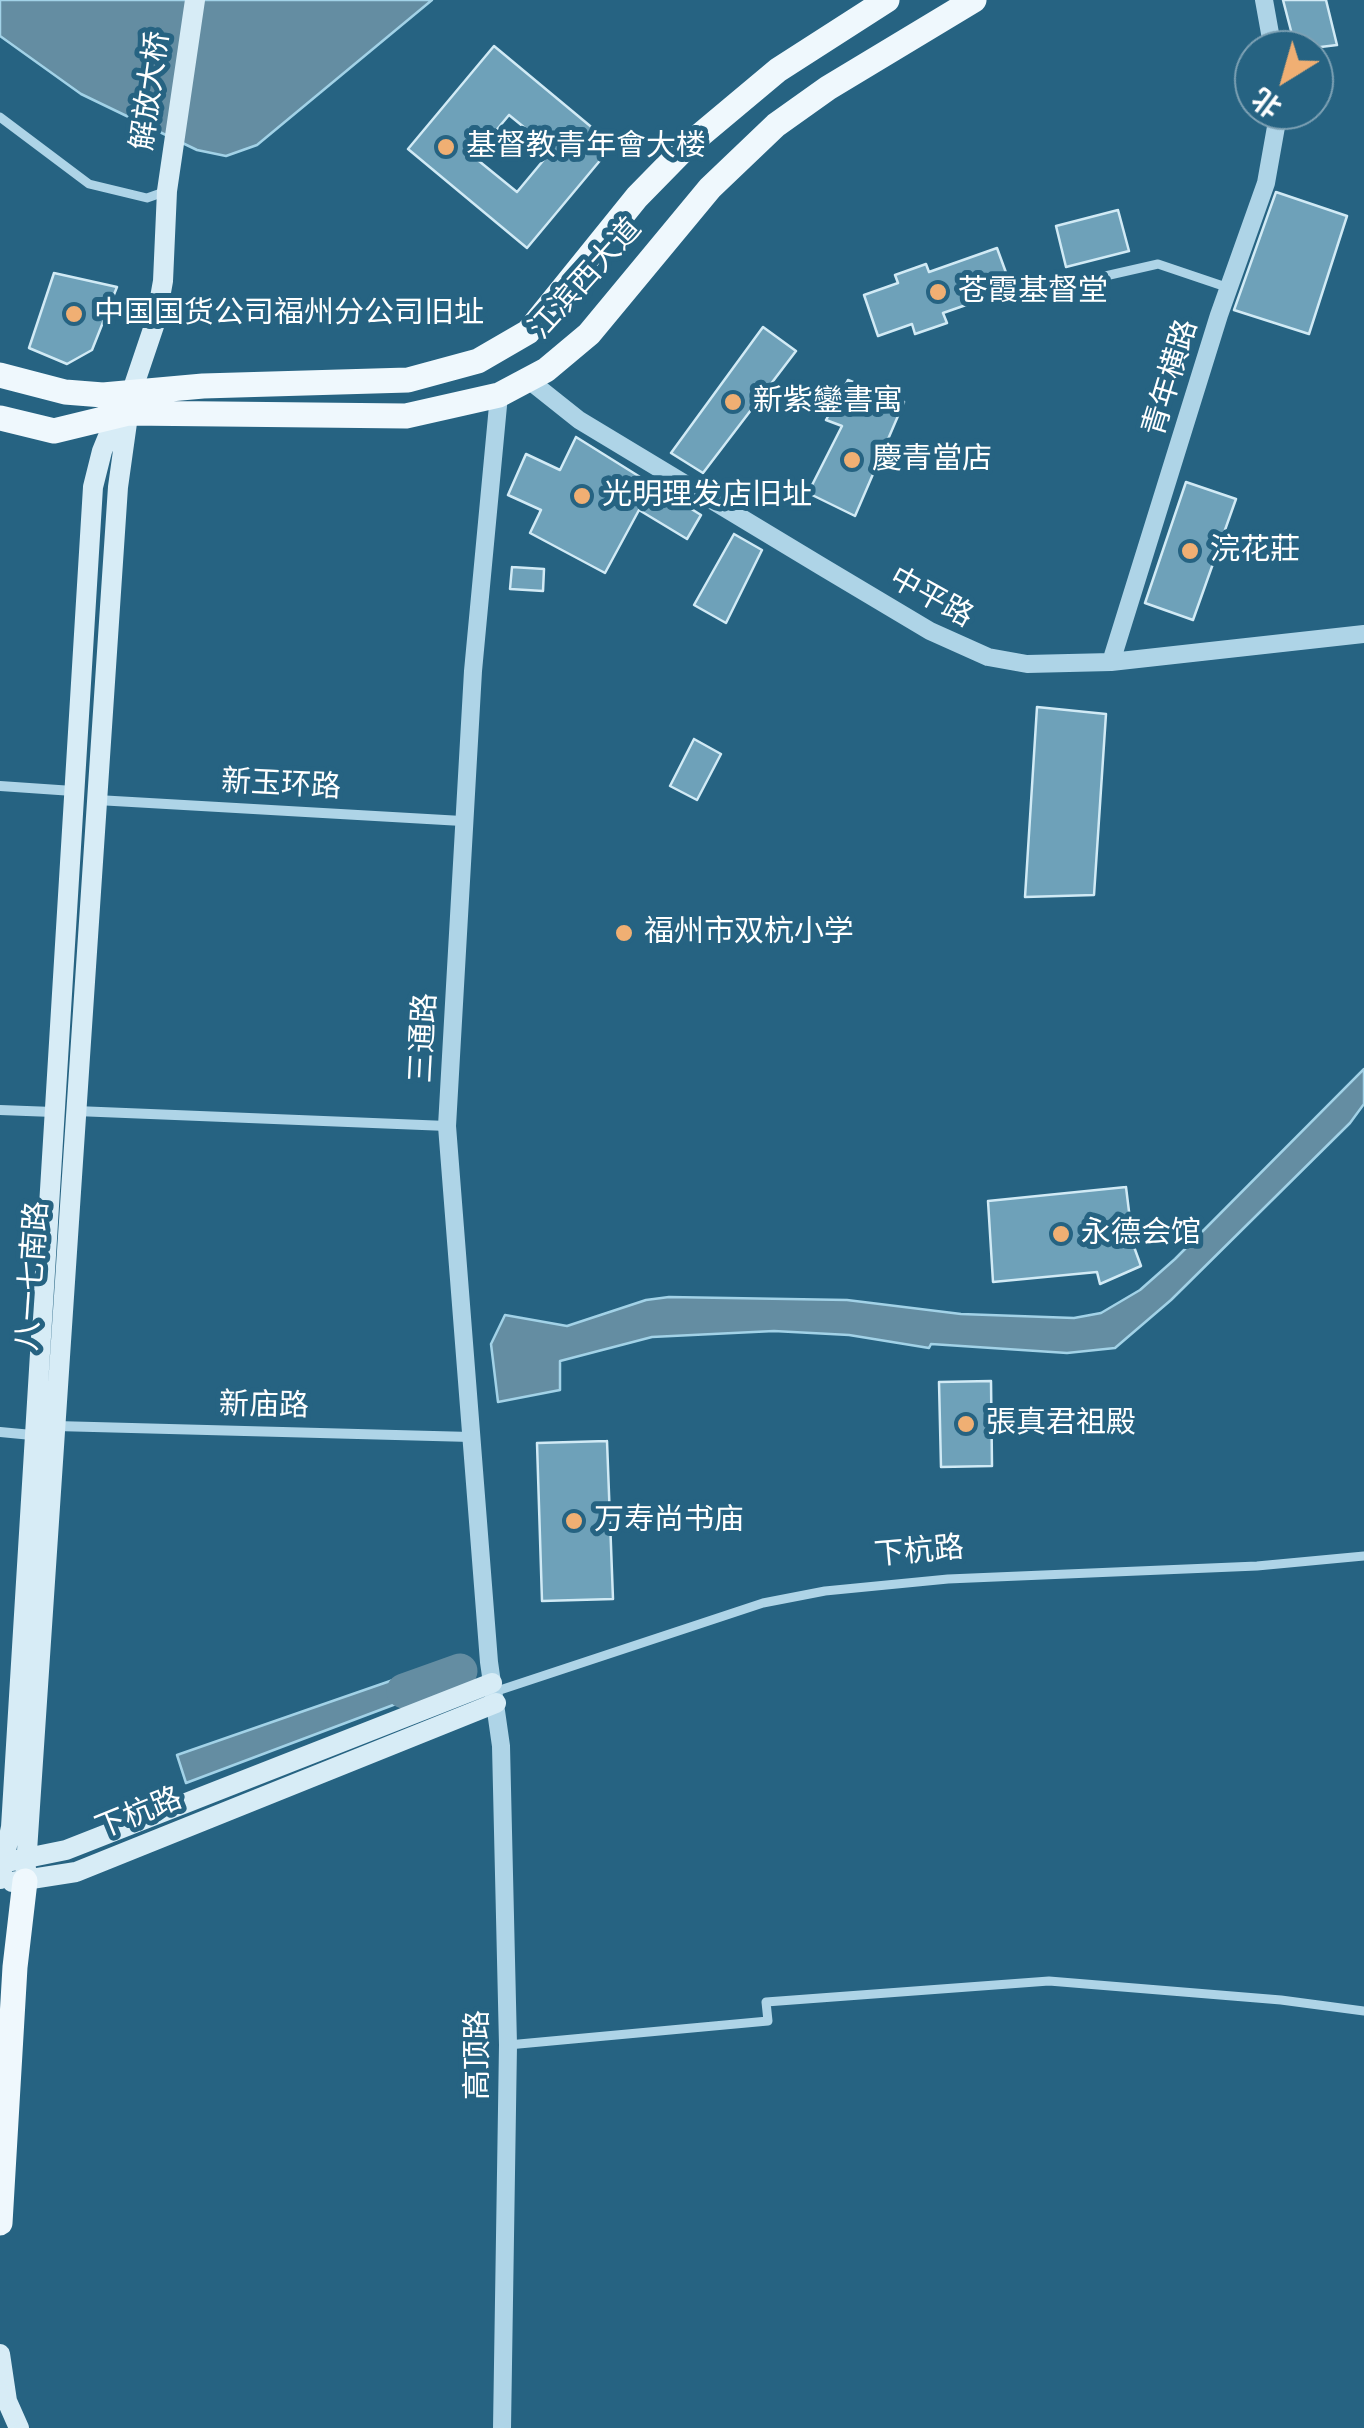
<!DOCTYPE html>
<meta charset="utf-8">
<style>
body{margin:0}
#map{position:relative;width:1364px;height:2428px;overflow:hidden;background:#266382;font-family:"Fira Sans","Noto Sans SC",sans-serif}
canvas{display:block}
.north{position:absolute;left:1234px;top:30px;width:100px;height:100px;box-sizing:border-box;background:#266382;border:2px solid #7da1b4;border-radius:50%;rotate:217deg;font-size:28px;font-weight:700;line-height:40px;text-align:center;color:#fff}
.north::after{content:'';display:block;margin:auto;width:35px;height:45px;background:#f0af73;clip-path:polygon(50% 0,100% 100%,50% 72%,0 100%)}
</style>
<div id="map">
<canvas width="1364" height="2428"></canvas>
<div class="north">北</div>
</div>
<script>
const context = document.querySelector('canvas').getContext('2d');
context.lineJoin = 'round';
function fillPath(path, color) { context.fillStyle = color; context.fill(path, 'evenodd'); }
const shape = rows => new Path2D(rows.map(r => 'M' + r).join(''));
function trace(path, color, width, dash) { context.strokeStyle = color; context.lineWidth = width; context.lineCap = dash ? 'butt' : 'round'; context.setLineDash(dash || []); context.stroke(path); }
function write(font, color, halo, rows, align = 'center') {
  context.font = font + ' "Fira Sans","Noto Sans SC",sans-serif'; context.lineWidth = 10; context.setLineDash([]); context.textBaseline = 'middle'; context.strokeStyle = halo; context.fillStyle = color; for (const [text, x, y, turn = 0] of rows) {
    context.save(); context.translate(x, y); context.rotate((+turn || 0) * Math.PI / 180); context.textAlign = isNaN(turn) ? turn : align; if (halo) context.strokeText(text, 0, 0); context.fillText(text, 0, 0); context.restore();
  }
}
const water = shape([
 [0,0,432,0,257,145,226,156,197,150,81,94,0,36,0,0],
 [1364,1069,1364,1104,1350,1123,1171,1300,1115,1348,1067,1353,931,1344,929,1348,849,1335,774,1331,652,1337,560,1361,560,1390,498,1402,491,1344,505,1315,567,1326,646,1300,669,1297,847,1300,961,1314,1074,1318,1101,1313,1140,1290,1175,1259,1364,1069],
 [442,1663,449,1684,186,1783,177,1755,442,1663]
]);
const river = shape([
 [404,1691,460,1671]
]);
const building = shape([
 [1283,0,1326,0,1337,45,1296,50,1283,0],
 [494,46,613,145,527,248,408,149,494,46],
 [509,115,552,150,517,192,474,157,509,115],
 [1276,192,1347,216,1309,334,1234,310,1276,192],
 [1118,210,1129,251,1066,267,1056,226,1118,210],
 [997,248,1012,289,943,313,947,323,915,334,912,324,878,336,864,295,898,283,895,275,926,264,929,272,997,248],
 [54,273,117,287,92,350,67,364,29,348,54,273],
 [763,327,796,351,703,473,671,453,763,327],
 [848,380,904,402,855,516,808,493,842,426,826,420,848,380],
 [576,437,701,515,687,539,639,510,605,573,530,533,541,510,508,495,526,454,560,470,576,437],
 [1186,482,1236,499,1193,620,1145,603,1186,482],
 [734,534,762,550,726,623,694,605,734,534],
 [512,567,544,569,543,591,510,589,512,567],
 [1037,707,1106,714,1094,895,1025,897,1037,707],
 [694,739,721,754,697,800,670,786,694,739],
 [1126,1187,1133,1244,1141,1266,1100,1284,1097,1272,993,1282,988,1201,1126,1187],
 [991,1381,992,1466,941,1467,939,1382,991,1381],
 [607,1441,613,1599,542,1601,537,1443,607,1441]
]);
const pedestrian = shape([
 [0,117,89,184,147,198,164,192],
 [1057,287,1158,264,1229,288],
 [494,1692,763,1603,825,1591,948,1579,1257,1566,1364,1556],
 [508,2045,768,2021,766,2002,1049,1981,1281,2000,1364,2011]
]);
const minor = shape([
 [0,786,73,791],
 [97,800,462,821],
 [0,1110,53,1112],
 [76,1111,447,1126],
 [56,1426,471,1437],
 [0,1432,32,1435]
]);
const tertiary = shape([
 [1264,0,1273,50],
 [530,381,579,420,821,566,930,631,988,657,1027,664,1111,662,1364,634],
 [499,395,473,671,447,1126,489,1662,501,1746,508,2045,502,2428],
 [1111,662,1219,315,1266,183,1279,110]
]);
const secondary = shape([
 [12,1861,66,1850,492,1683],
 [0,1879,11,1827,93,487,102,451,120,407],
 [25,1881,118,487,131,394,156,320,163,281,167,191,195,0],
 [12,1882,76,1872,496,1703],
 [0,2354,7,2401,19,2428]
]);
const primary = shape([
 [0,375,65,392,103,395,203,386,408,380,478,361,528,332,637,197,686,147,778,70,887,0],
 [0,418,54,431,128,413,406,416,499,395,546,370,589,334,710,188,776,125,828,88,974,0],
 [0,2223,15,1967,25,1881]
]);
const markers = [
 [446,147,10,"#f0af73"],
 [938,292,10,"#f0af73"],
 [74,314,10,"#f0af73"],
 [733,402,10,"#f0af73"],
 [852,460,10,"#f0af73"],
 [582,496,10,"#f0af73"],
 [1190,551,10,"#f0af73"],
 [624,933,10,"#f0af73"],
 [1061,1234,10,"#f0af73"],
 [966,1424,10,"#f0af73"],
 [574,1521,10,"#f0af73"]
];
const streetNames = [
 ["解放大桥",151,91,-82],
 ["江滨西大道",586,279,-48],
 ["青年横路",1171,378,-73],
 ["中平路",931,598,29],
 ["新玉环路",281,785,3],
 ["三通路",424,1038,-87],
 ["八一七南路",33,1276,-86],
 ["新庙路",264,1406,1],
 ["下杭路",919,1552,-5],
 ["下杭路",139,1814,-22],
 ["高顶路",479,2055,-90]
];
const poiNames = [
 ["基督教青年會大楼",466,147],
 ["苍霞基督堂",958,292],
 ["中国国货公司福州分公司旧址",94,314],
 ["新紫鑾書寓",753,402],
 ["慶青當店",872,460],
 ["光明理发店旧址",602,496],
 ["浣花莊",1210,551],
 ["福州市双杭小学",644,933],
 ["永德会馆",1081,1234],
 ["張真君祖殿",986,1424],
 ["万寿尚书庙",594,1521]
];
fillPath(water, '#648da2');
trace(water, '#a2d2e7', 2.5);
trace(river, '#648da2', 35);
fillPath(building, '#6ea1b9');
trace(building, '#d1eaf5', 2.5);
trace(pedestrian, '#aed4e7', 9);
trace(minor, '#aed4e7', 10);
trace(tertiary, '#aed4e7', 18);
trace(secondary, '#d7ecf6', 20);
trace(primary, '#eff8fd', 25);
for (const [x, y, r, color] of markers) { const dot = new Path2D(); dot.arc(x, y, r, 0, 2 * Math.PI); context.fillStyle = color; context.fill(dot); trace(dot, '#266382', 4); }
write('30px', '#fff', '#266382', streetNames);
write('30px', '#fff', '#266382', poiNames, 'left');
</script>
